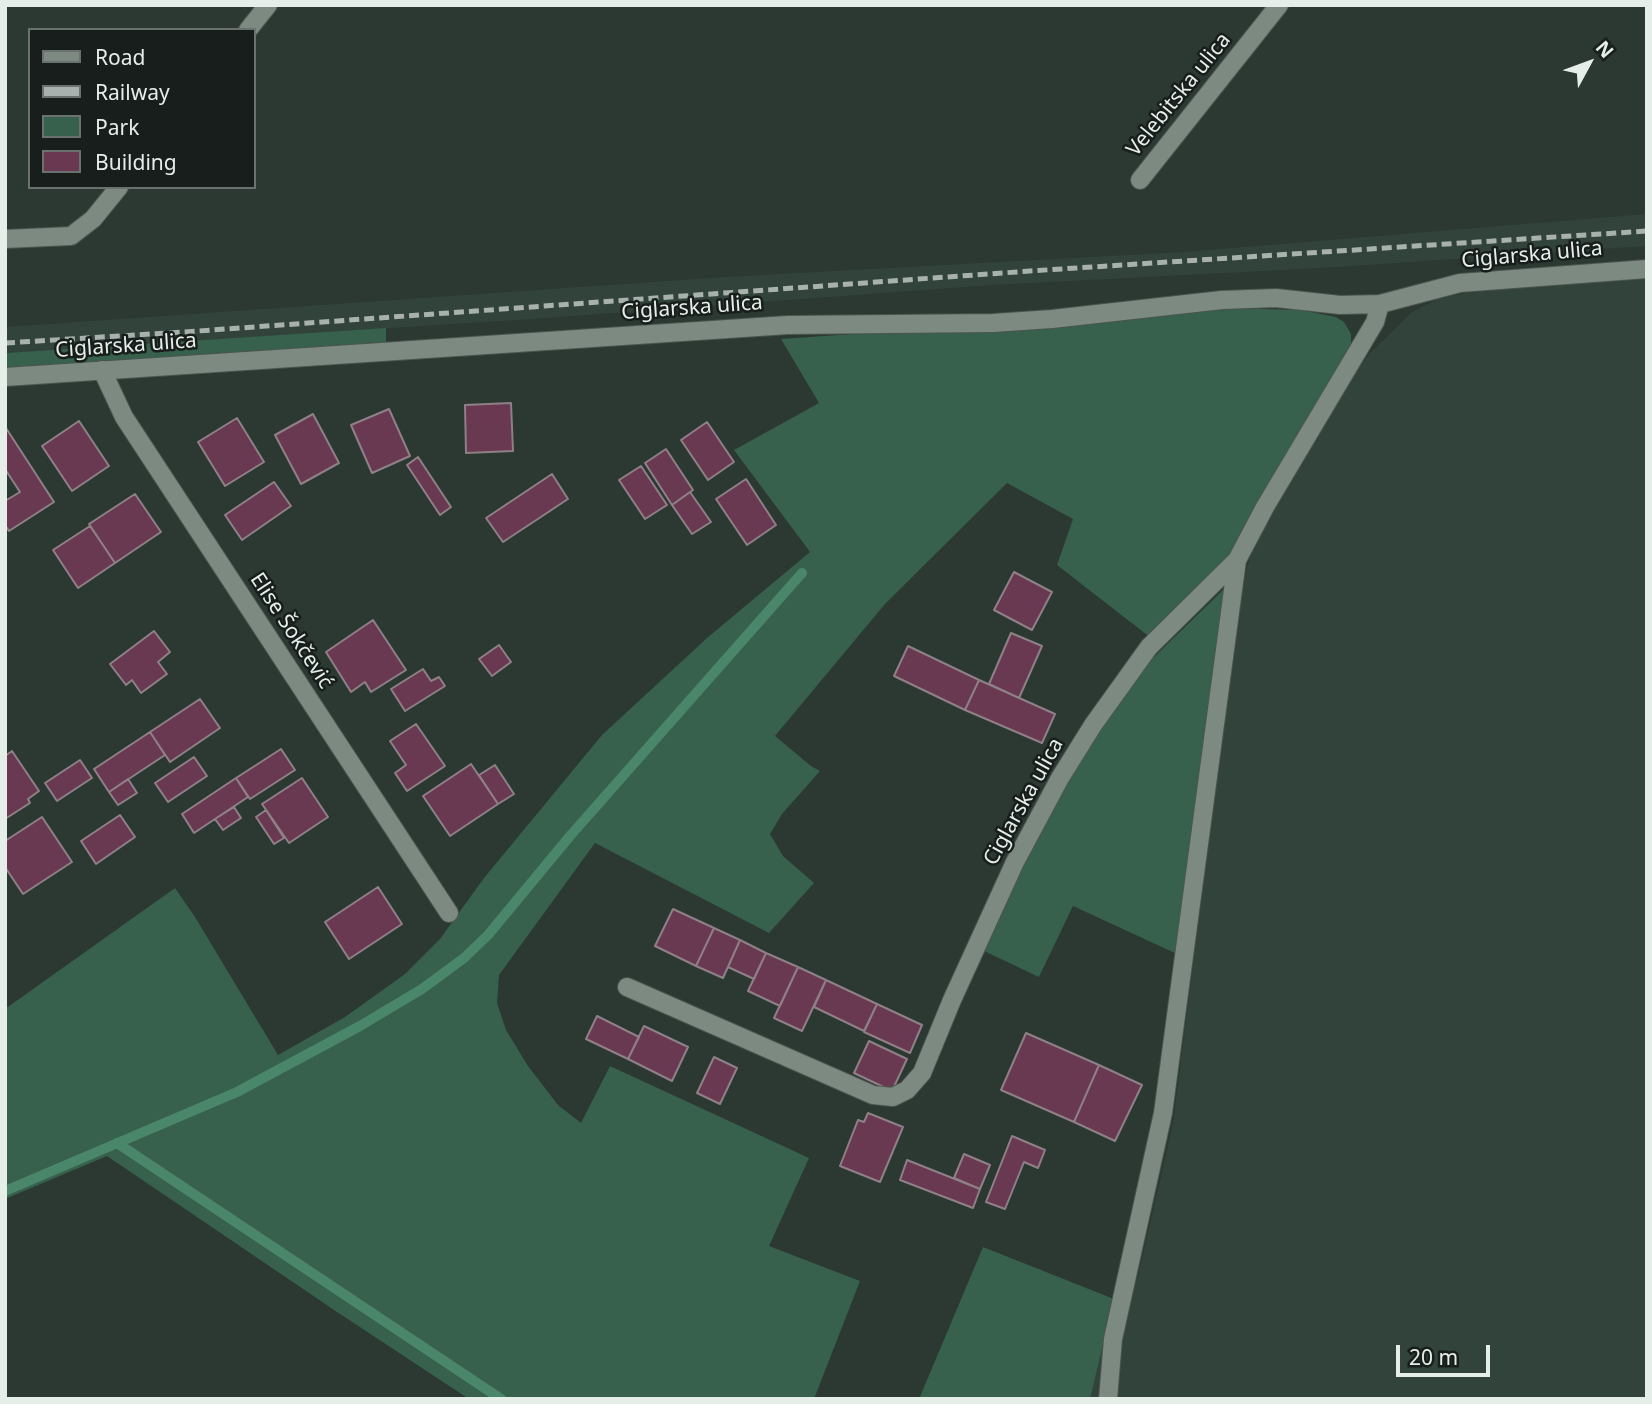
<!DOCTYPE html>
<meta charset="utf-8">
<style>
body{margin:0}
#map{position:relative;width:1652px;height:1404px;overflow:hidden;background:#2c3832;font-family:"Noto Sans",sans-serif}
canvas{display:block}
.frame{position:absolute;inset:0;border:7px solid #e6eeea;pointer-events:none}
.legend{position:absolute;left:28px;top:28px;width:228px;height:161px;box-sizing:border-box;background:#181e1b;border:2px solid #6a716e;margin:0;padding:9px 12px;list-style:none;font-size:21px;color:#e6eeea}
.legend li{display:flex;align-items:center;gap:14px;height:35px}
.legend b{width:35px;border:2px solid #6a716e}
.north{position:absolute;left:1554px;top:28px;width:70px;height:70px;-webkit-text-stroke:5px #181e1b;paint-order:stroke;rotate:49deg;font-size:19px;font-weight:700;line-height:28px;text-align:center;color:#e6eeea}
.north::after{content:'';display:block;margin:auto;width:24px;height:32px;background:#e6eeea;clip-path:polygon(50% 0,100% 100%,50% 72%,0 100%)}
.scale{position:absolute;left:1396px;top:1345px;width:94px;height:32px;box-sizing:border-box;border:4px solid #e6eeea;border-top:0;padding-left:9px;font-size:21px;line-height:24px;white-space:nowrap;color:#e6eeea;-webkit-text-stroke:5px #181e1b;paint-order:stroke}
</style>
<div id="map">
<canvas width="1652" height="1404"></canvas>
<div class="frame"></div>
<ul class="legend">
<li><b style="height:9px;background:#7c8a82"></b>Road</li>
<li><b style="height:9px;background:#a8b1ad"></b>Railway</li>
<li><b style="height:19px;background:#37604d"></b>Park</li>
<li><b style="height:19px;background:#693851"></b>Building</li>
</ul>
<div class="north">N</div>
<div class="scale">20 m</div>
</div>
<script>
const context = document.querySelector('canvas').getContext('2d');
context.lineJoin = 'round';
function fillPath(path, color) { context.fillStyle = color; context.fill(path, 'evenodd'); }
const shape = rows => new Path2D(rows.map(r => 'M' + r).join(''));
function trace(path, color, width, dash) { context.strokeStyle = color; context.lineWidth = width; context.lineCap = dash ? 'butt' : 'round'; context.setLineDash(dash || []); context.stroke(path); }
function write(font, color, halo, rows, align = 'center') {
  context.font = font + ' "Noto Sans",sans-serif'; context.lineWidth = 5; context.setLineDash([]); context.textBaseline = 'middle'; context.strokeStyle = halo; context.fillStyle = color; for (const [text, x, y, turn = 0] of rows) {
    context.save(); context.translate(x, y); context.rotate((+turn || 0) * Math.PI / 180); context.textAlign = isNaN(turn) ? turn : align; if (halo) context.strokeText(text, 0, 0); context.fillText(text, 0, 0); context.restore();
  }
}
const built = shape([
 [1647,214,1647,246,1322,268,992,285,546,318,5,353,5,327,724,277,1183,252],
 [1647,277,1647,1399,1090,1399,1119,1277,1137,1280,1173,1124,1240,591,1251,555,1270,512,1343,390,1369,354,1412,312,1437,299,1486,289]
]);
const green = shape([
 [1225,308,1301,310,1336,317,1344,322,1351,334,1351,349,1228,557,1210,581,1151,638,1057,565,1073,519,1007,483,885,604,775,736,811,766,820,771,782,814,770,834,783,856,814,883,769,933,595,843,499,975,497,1003,506,1030,528,1066,558,1105,581,1123,610,1066,809,1158,769,1246,860,1281,814,1399,469,1399,337,1312,107,1156,5,1199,5,1009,175,888,195,917,278,1055,345,1017,405,974,440,939,484,878,602,735,707,638,810,552,734,450,819,403,781,339],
 [386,328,386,345,5,370,5,353],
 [1228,588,1177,954,1073,906,1039,977,982,950,1015,877,1063,785,1128,687,1156,655,1224,589],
 [983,1247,1114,1299,1090,1399,919,1399]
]);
const stream = shape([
 [117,1143,501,1399],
 [5,1191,237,1092,360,1026,422,989,464,958,488,935,570,836,802,573]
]);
const building = shape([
 [511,403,513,451,466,453,465,405,511,403],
 [389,409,410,456,372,473,351,425,389,409],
 [313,414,339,463,301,484,275,435,313,414],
 [237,418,264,462,225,486,198,442,237,418],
 [79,421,109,466,72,491,42,446,79,421],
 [707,422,734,462,708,480,681,440,707,422],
 [6,428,54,502,9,531,5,525,5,501,20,492,5,469,6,428],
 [666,449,693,490,672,505,645,463,666,449],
 [418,457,451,507,440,515,407,465,418,457],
 [641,466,667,505,645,519,619,480,641,466],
 [552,474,568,499,503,542,486,518,552,474],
 [746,479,776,525,747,545,716,499,746,479],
 [274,482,291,506,242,540,225,515,274,482],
 [690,492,711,522,692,534,672,505,690,492],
 [135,494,161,532,115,563,89,524,135,494],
 [90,526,115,563,78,588,53,550,90,526],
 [1014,572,1052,592,1032,630,994,610,1014,572],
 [373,620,406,670,371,692,365,682,351,692,326,652,373,620],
 [154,631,170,652,158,662,167,674,141,693,132,680,126,685,110,664,154,631],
 [1011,633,1042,646,1019,698,989,684,1011,633],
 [499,645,511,662,492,676,479,659,499,645],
 [908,646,979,680,965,710,894,676,908,646],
 [423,669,431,681,439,677,445,686,405,711,391,689,423,669],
 [979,680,1055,714,1042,743,965,710,979,680],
 [200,699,220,728,170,762,150,732,200,699],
 [416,724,445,766,407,791,395,773,406,765,390,741,416,724],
 [150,732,165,755,109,792,94,769,150,732],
 [281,749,295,770,250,799,236,778,281,749],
 [12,751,39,791,28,799,30,803,5,819,5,756,12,751],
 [194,757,207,776,168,802,155,783,194,757],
 [80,760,92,778,57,801,45,783,80,760],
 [471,764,498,804,450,836,423,796,471,764],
 [495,765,514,794,498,804,479,775,495,765],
 [236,778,248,797,194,833,182,814,236,778],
 [302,778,328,817,289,843,262,804,302,778],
 [128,779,137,793,118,805,109,792,128,779],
 [234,807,241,818,223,830,215,819,234,807],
 [266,810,284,838,274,844,256,817,266,810],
 [120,815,135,837,96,864,81,841,120,815],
 [42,817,72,862,23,894,5,867,5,841,42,817],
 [378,887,402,924,349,959,325,922,378,887],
 [673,909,714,928,696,966,655,946,673,909],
 [714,928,740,940,723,978,696,966,714,928],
 [740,940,766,953,754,979,728,967,740,940],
 [766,953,798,967,780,1006,748,991,766,953],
 [798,967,826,980,802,1031,774,1018,798,967],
 [826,980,877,1004,864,1031,814,1007,826,980],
 [877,1004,922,1025,910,1053,864,1032,877,1004],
 [597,1016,639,1037,628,1059,586,1039,597,1016],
 [644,1026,688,1047,672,1081,628,1059,644,1026],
 [1026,1033,1099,1065,1074,1122,1001,1090,1026,1033],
 [869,1041,907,1059,892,1091,854,1073,869,1041],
 [714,1057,737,1068,720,1104,697,1093,714,1057],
 [1099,1065,1142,1085,1115,1141,1074,1122,1099,1065],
 [868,1113,903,1127,880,1182,840,1166,858,1120,864,1122,868,1113],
 [1012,1136,1045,1150,1038,1168,1024,1162,1005,1209,986,1202,1012,1136],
 [964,1154,990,1165,980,1189,954,1178,964,1154],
 [907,1160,980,1189,973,1208,900,1180,907,1160]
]);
const minor = shape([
 [248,30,268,5],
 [1140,180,1279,5],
 [5,239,71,236,93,219,119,187],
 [102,370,124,417,449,913],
 [5,377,788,325,993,323,1052,319,1222,300,1276,298,1340,305,1380,304,1460,283,1647,269],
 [627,987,873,1095,893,1097,907,1090,922,1073,952,1000,1015,862,1060,778,1093,725,1149,647,1237,560,1265,507,1375,322,1380,304],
 [1108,1399,1113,1339,1163,1113,1237,560]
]);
const rail = shape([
 [5,343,184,332,1030,271,1647,231]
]);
const streetNames = [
 ["Velebitska ulica",1179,95,-51],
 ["Ciglarska ulica",1532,255,-5],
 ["Ciglarska ulica",692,308,-4],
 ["Ciglarska ulica",126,346,-4],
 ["Elise Šokčević",291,631,57],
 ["Ciglarska ulica",1024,802,-61]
];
fillPath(built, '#31433a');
fillPath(green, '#37604d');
trace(stream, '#49866a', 10);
fillPath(building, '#693851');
trace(building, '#8e8086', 2);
trace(minor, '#4b554f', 20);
trace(minor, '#7c8a82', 18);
trace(rail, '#a8b1ad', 5, [10, 5]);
write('21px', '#e6eeea', '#181e1b', streetNames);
</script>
